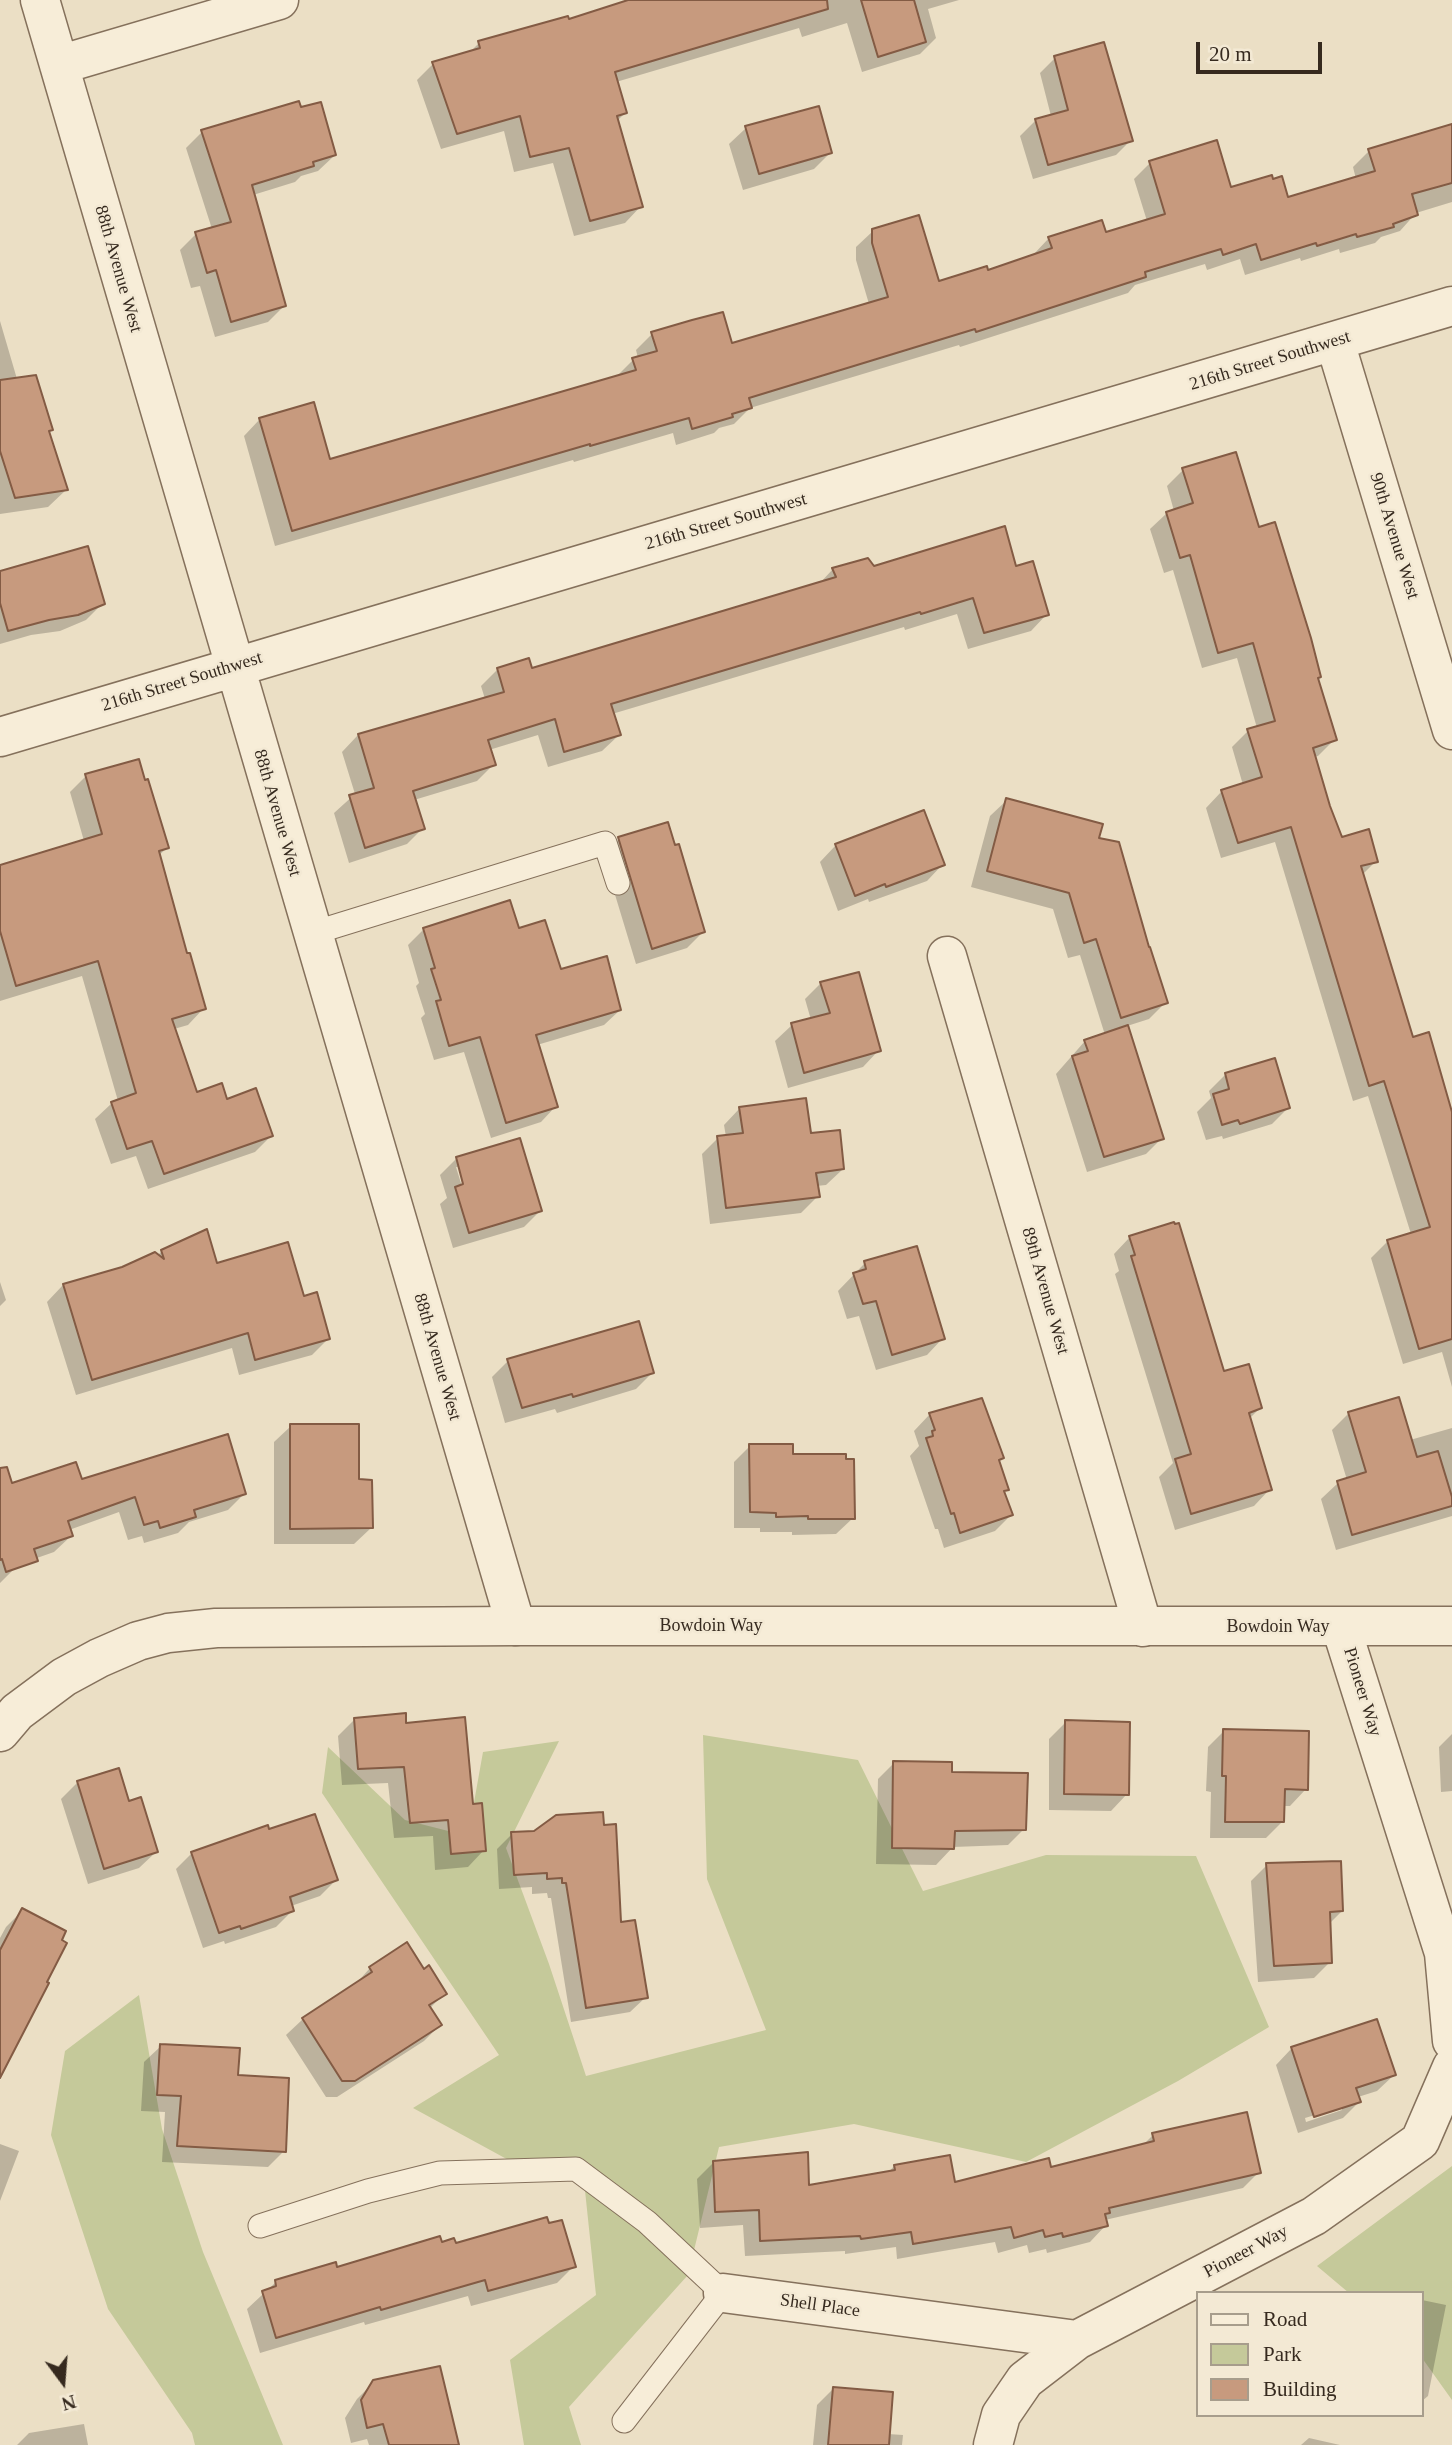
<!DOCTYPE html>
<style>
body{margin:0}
#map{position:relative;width:1452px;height:2445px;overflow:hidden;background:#ebdfc5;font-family:Georgia,serif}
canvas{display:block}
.legend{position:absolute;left:1196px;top:2291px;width:228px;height:126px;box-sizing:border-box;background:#f3e9d4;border:2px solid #a79d8c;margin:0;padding:9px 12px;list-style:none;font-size:21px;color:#362a1f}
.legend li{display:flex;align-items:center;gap:14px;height:35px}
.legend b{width:35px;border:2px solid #a79d8c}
.north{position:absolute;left:28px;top:2347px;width:70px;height:70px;-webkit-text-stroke:5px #f3e9d4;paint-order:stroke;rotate:164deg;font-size:19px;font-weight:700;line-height:28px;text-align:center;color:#362a1f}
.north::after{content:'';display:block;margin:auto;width:24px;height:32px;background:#362a1f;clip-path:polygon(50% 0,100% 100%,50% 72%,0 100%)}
.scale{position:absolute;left:1196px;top:42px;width:126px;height:32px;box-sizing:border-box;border:4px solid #362a1f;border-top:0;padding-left:9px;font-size:21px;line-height:24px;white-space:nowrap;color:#362a1f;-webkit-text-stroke:5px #f3e9d4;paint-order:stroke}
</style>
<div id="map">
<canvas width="1452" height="2445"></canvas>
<ul class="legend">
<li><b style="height:9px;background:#f7edd8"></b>Road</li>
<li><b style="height:19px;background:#c5c99a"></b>Park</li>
<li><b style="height:19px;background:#c79a7e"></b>Building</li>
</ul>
<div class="north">N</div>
<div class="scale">20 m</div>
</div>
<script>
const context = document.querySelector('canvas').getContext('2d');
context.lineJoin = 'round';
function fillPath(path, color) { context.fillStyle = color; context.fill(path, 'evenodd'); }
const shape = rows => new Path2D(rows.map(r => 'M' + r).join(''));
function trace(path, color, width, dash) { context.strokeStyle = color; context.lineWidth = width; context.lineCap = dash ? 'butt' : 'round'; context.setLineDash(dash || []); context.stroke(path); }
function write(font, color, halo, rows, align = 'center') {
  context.font = font + ' Georgia,serif'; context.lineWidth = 5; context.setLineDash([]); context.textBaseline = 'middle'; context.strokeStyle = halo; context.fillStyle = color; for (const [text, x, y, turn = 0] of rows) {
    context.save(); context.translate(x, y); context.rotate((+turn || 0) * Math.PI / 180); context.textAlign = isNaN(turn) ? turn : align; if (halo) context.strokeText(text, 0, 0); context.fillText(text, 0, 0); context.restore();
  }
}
const green = shape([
 [703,1735,858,1760,923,1891,1046,1855,1196,1856,1269,2027,1178,2081,1026,2162,854,2124,719,2147,688,2275,569,2407,581,2445,524,2445,510,2360,596,2295,584,2181,514,2163,413,2108,499,2055,322,1793,328,1747,405,1820,468,1836,483,1752,559,1741,506,1848,549,1964,586,2076,766,2030,707,1879],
 [139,1995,162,2129,203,2252,283,2445,195,2445,192,2433,108,2309,51,2135,65,2051],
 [1452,2166,1452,2400,1422,2358,1422,2293,1349,2293,1317,2266]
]);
const shadow = shape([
 [655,0,959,0,928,9,936,38,920,54,862,72,847,23,802,37,799,28,616,82,625,113,617,121,641,206,625,223,574,236,553,163,514,172,504,131,441,149,417,80,433,64,469,53,479,43],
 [1055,58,1131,140,1116,155,1033,179,1020,136,1035,121,1051,116,1040,73],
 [1452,126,1452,202,1416,213,1400,231,1381,237,1375,243,1340,253,1339,249,1301,261,1300,258,1245,275,1240,259,1207,270,1205,264,1135,285,1128,293,960,347,959,345,750,408,734,424,719,428,714,433,676,445,673,433,574,462,573,460,275,546,244,436,260,419,329,461,617,376,633,360,638,358,636,350,652,334,731,345,869,304,856,260,856,247,873,231,938,283,987,272,1033,255,1049,238,1105,235,1147,221,1134,179,1150,163,1229,189,1287,199,1356,179,1353,167,1369,151],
 [746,128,830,153,814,169,743,190,729,144],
 [202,132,335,155,318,171,301,176,295,182,253,195,284,306,268,322,215,337,200,286,191,288,180,250,196,234,212,229,186,148],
 [0,321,17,379,51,429,48,433,66,490,48,507,0,514],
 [1183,470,1257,529,1319,677,1317,680,1335,739,1318,756,1314,757,1329,807,1341,839,1376,861,1362,875,1412,1040,1428,1034,1452,1111,1452,1387,1442,1352,1403,1364,1371,1258,1388,1241,1411,1234,1368,1096,1353,1101,1275,842,1221,858,1206,808,1222,791,1243,785,1232,747,1248,731,1257,728,1237,658,1202,668,1173,570,1164,573,1150,529,1167,513,1174,511,1167,486],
 [873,568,1015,568,1047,614,1031,631,968,649,957,614,905,630,904,627,612,714,619,735,602,751,548,767,538,735,489,750,494,764,477,781,414,800,423,828,407,844,349,863,334,813,355,794,342,752,358,735,485,699,481,686,498,669,531,670,819,584,833,569],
 [0,573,103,603,86,620,60,631,31,635,0,644],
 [86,776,167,848,158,856,186,956,204,1008,188,1025,174,1029,196,1094,226,1101,271,1136,255,1152,148,1189,136,1156,111,1164,95,1119,112,1103,118,1101,82,976,0,1001,0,867,84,841,70,792],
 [1007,800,1097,839,1166,1002,1149,1019,1127,1026,1162,1138,1146,1154,1087,1172,1056,1074,1085,1041,1105,1035,1080,955,1068,958,1053,909,971,887,990,816],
 [619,839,703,932,687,948,636,964,603,855],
 [836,845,943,864,927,881,869,902,868,899,838,911,820,862],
 [423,930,518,930,559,971,620,1010,604,1025,537,1045,556,1106,541,1122,491,1138,464,1052,434,1060,421,1018,425,1014,416,986,419,983,408,945],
 [821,983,879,1050,863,1067,788,1088,775,1041,792,1025,811,1020,805,999],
 [1274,1060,1288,1108,1272,1124,1223,1139,1222,1136,1206,1140,1197,1112,1211,1098,1209,1091,1225,1075],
 [740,1108,809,1135,843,1169,826,1185,816,1186,818,1196,801,1213,710,1224,702,1154,718,1138,726,1137,724,1125],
 [519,1140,540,1211,524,1227,453,1248,440,1204,447,1198,440,1175,456,1159],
 [456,1167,460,1167,467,1192,464,1193],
 [1130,1237,1223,1373,1260,1408,1249,1419,1270,1489,1254,1506,1175,1530,1159,1477,1173,1463,1115,1274,1119,1271,1114,1254],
 [162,1251,216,1265,302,1298,328,1339,312,1355,239,1375,232,1348,76,1395,47,1302,63,1285,157,1256],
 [865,1263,943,1338,927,1355,876,1370,859,1316,847,1319,838,1291],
 [0,1282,6,1300,0,1306],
 [508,1361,652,1373,636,1389,557,1413,555,1409,505,1423,492,1377],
 [1398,1399,1410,1440,1452,1428,1452,1516,1336,1550,1321,1499,1338,1483,1347,1480,1332,1430,1348,1414],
 [930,1414,1002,1458,998,1462,1007,1489,1003,1493,1011,1515,995,1531,944,1548,938,1529,935,1529,910,1456,919,1446,914,1431],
 [291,1426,357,1481,371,1528,354,1544,274,1544,274,1442],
 [750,1446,792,1456,853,1518,836,1534,792,1535,792,1532,760,1532,760,1528,734,1528,734,1462],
 [81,1481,244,1494,228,1510,189,1522,178,1533,144,1543,142,1536,128,1540,119,1512,69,1530,71,1536,54,1552,14,1566,15,1568,0,1583,0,1489],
 [354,1720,405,1725,471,1806,484,1850,468,1867,435,1870,433,1836,394,1838,388,1783,342,1785,338,1736],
 [1066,1722,1127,1794,1111,1811,1049,1810,1049,1739],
 [1224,1731,1306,1789,1290,1806,1283,1806,1282,1822,1266,1838,1210,1838,1211,1792,1206,1791,1208,1747],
 [1452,1734,1452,1791,1441,1792,1439,1747],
 [894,1763,950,1774,1024,1829,1008,1845,953,1847,936,1865,876,1864,878,1779],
 [78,1782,128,1803,156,1852,139,1868,88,1884,61,1799],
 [268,1831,336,1880,320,1896,291,1906,292,1911,276,1927,225,1944,224,1941,203,1948,176,1869,192,1853],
 [512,1834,620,1924,646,1997,630,2012,571,2022,551,1898,548,1898,547,1893,532,1894,532,1887,499,1889,497,1849],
 [1267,1865,1342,1911,1329,1924,1330,1962,1314,1978,1258,1982,1251,1881],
 [22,1911,0,2069,0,1938,6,1927],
 [370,1968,424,1971,445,1993,429,2009,440,2025,424,2041,337,2097,326,2097,286,2035,303,2019,354,1986],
 [161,2046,236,2077,284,2151,268,2167,162,2162,165,2112,141,2111,144,2062],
 [1292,2048,1394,2075,1377,2091,1358,2097,1359,2102,1343,2118,1298,2133,1276,2065],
 [1342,2107,1342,2110,1306,2122,1305,2118],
 [1153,2135,1259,2172,1243,2188,1105,2220,1106,2225,1090,2242,1047,2253,1046,2249,1029,2253,1027,2245,998,2253,995,2242,897,2259,896,2247,845,2254,845,2251,745,2256,743,2225,700,2228,697,2179,714,2162,808,2187,888,2173,894,2166,954,2184,1050,2169,1142,2146],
 [0,2144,19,2151,0,2201],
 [441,2245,574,2266,557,2283,471,2306,468,2296,365,2325,364,2322,260,2353,247,2309,276,2282],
 [1422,2300,1446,2305,1428,2396,1422,2401],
 [374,2382,459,2445,369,2445,367,2439,351,2443,345,2418,357,2399],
 [833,2389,888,2434,903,2435,902,2445,813,2445,817,2405],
 [84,2424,88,2445,17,2445,29,2433],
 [1309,2438,1340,2445,1301,2445]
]);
const building = shape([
 [628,0,827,0,828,9,615,72,627,113,617,116,643,207,590,221,569,148,530,157,520,116,457,134,432,62,480,48,478,41,568,16,569,19,628,0],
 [861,0,914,0,926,42,878,57,861,0],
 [1104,42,1133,141,1048,165,1035,119,1068,110,1054,56,1104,42],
 [299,101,301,107,321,102,336,155,313,162,314,166,252,185,286,306,231,322,216,270,207,273,195,232,231,222,201,130,299,101],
 [819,106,832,153,759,174,745,126,819,106],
 [1452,124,1452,183,1412,194,1418,215,1393,224,1394,227,1357,237,1356,234,1317,246,1316,243,1261,260,1256,244,1223,255,1221,249,1145,272,1146,277,976,332,975,329,749,398,752,408,732,414,733,417,692,429,689,418,590,446,590,444,292,531,259,418,314,402,330,459,636,370,632,358,657,351,651,332,692,320,723,312,732,343,888,297,872,243,872,229,919,215,939,281,987,266,988,270,1052,248,1048,237,1102,220,1106,232,1165,214,1149,161,1217,140,1231,187,1272,175,1273,179,1282,176,1288,197,1375,171,1368,149,1452,124],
 [36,375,53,430,49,431,68,490,15,498,0,451,0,380,36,375],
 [1236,452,1259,527,1275,522,1311,638,1321,677,1318,678,1337,740,1313,748,1330,806,1342,837,1369,829,1378,862,1361,866,1413,1037,1429,1032,1452,1112,1452,1339,1419,1349,1387,1240,1430,1227,1384,1081,1369,1086,1291,827,1238,843,1221,790,1262,777,1247,729,1275,721,1253,643,1218,653,1190,555,1180,558,1166,512,1193,503,1182,468,1236,452],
 [1005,526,1016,566,1033,561,1049,615,984,633,973,598,921,614,920,612,611,704,621,735,564,752,555,719,488,740,496,765,413,791,425,829,365,848,349,795,374,788,358,734,504,692,497,668,529,658,532,668,836,577,832,568,868,558,874,566,1005,526],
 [88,546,105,604,78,615,49,620,8,631,0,603,0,571,88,546],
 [139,759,145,780,148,779,169,848,159,851,187,953,190,953,206,1009,172,1019,197,1092,222,1083,227,1099,256,1088,273,1136,164,1174,152,1141,127,1149,111,1102,136,1093,98,961,16,986,0,931,0,865,102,834,85,774,139,759],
 [1006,798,1103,824,1099,838,1119,842,1149,947,1150,947,1168,1003,1121,1018,1096,939,1084,943,1069,893,987,871,1006,798],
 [924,810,945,865,886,887,885,884,855,896,835,844,924,810],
 [668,822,675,845,679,844,705,932,652,949,618,837,668,822],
 [510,900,519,928,545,920,561,969,607,956,621,1010,536,1035,558,1107,506,1123,480,1037,449,1046,436,1001,441,1000,431,969,435,968,423,928,510,900],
 [859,972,881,1051,804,1073,791,1023,830,1013,820,982,859,972],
 [1128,1025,1164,1139,1104,1157,1072,1056,1088,1051,1084,1040,1128,1025],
 [1275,1058,1290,1108,1240,1124,1238,1120,1222,1125,1213,1094,1229,1089,1225,1073,1275,1058],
 [806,1098,811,1133,840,1130,844,1169,816,1173,820,1197,726,1208,717,1136,743,1133,739,1107,806,1098],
 [520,1138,542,1211,469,1233,455,1187,463,1184,456,1157,520,1138],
 [1174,1222,1175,1224,1179,1223,1224,1371,1249,1364,1262,1408,1249,1413,1272,1490,1191,1514,1175,1459,1191,1454,1131,1256,1135,1255,1129,1236,1174,1222],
 [207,1229,217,1263,288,1242,304,1296,317,1292,330,1339,255,1360,248,1333,92,1380,63,1284,122,1267,155,1252,164,1259,161,1250,207,1229],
 [917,1246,945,1339,892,1355,876,1301,863,1304,853,1273,866,1269,864,1261,917,1246],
 [639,1321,654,1373,573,1397,572,1394,522,1408,507,1359,639,1321],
 [1399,1397,1417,1457,1438,1451,1452,1497,1452,1506,1352,1535,1337,1481,1366,1472,1348,1412,1399,1397],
 [982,1398,1004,1458,999,1460,1009,1490,1004,1491,1013,1515,960,1533,954,1513,951,1514,926,1438,933,1436,932,1431,935,1430,929,1413,982,1398],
 [290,1424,359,1424,359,1479,372,1480,373,1528,290,1529,290,1424],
 [228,1434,246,1494,194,1510,196,1517,160,1528,158,1521,144,1525,135,1497,68,1521,73,1536,34,1549,38,1561,6,1572,2,1559,0,1560,0,1468,7,1467,12,1483,76,1462,82,1479,228,1434],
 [749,1444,793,1444,793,1454,846,1454,846,1459,854,1459,855,1519,808,1519,808,1516,776,1517,776,1513,750,1512,749,1444],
 [406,1713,406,1723,465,1717,473,1804,482,1803,486,1851,451,1854,448,1820,410,1823,404,1767,358,1769,354,1718,406,1713],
 [1065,1720,1130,1722,1129,1795,1064,1794,1065,1720],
 [1223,1729,1309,1731,1308,1790,1285,1789,1284,1822,1225,1822,1226,1776,1222,1776,1223,1729],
 [893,1761,952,1762,952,1772,1028,1773,1026,1830,955,1831,954,1849,892,1848,893,1761],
 [119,1768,129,1801,141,1797,158,1852,104,1869,77,1781,119,1768],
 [603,1812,604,1825,616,1824,621,1922,635,1920,648,1998,586,2008,566,1883,562,1883,562,1878,547,1879,547,1873,514,1875,511,1832,534,1831,556,1815,603,1812],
 [315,1814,338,1880,290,1897,294,1911,241,1929,240,1926,219,1933,191,1852,268,1825,269,1829,315,1814],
 [1341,1861,1343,1911,1330,1912,1332,1963,1274,1966,1266,1863,1341,1861],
 [22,1908,66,1931,62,1940,67,1943,47,1982,49,1983,0,2078,0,1950,22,1908],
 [407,1942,424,1969,429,1965,447,1994,429,2005,442,2025,355,2081,342,2081,302,2018,372,1972,369,1967,407,1942],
 [1377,2019,1396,2075,1356,2088,1361,2102,1314,2117,1291,2047,1377,2019],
 [160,2044,240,2048,238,2075,289,2078,286,2152,177,2146,181,2096,157,2095,160,2044],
 [1247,2112,1261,2173,1109,2208,1110,2213,1105,2214,1108,2226,1063,2237,1062,2233,1045,2237,1043,2230,1014,2238,1011,2227,913,2244,911,2232,861,2239,860,2236,760,2241,759,2210,715,2212,713,2161,808,2152,809,2185,895,2170,894,2165,950,2155,955,2182,1049,2158,1051,2167,1154,2141,1152,2133,1247,2112],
 [547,2217,549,2223,562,2220,576,2267,488,2291,485,2280,381,2310,380,2307,276,2338,262,2291,276,2286,275,2280,336,2262,337,2267,440,2236,442,2242,454,2238,456,2243,547,2217],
 [440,2366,459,2445,389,2445,383,2424,367,2428,361,2400,373,2380,440,2366],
 [833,2387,893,2392,889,2445,828,2445,833,2387]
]);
const service = shape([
 [313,933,605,843,618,883],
 [260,2226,368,2191,440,2173,576,2169,647,2222,723,2293,624,2421]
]);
const minor = shape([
 [40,0,516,1626],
 [59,65,279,0],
 [1335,342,1452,730],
 [0,737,1452,306],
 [947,956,1143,1627],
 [1341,1627,1444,1953,1452,2041],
 [723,2293,1077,2340],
 [993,2445,1001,2415,1025,2380,1077,2340,1314,2216,1420,2141,1452,2067]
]);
const tertiary = shape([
 [0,1732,17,1712,64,1677,99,1658,138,1641,168,1633,216,1628,516,1626,1452,1626]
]);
const streetNames = [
 ["88th Avenue West",118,269,74],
 ["216th Street Southwest",1270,361,-17],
 ["216th Street Southwest",726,522,-16],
 ["90th Avenue West",1394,536,73],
 ["216th Street Southwest",182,682,-17],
 ["88th Avenue West",277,813,74],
 ["89th Avenue West",1045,1291,74],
 ["88th Avenue West",437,1357,74],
 ["Bowdoin Way",711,1626],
 ["Bowdoin Way",1278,1627],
 ["Pioneer Way",1362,1692,73],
 ["Pioneer Way",1246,2252,-28],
 ["Shell Place",820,2306,8]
];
fillPath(green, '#c5c99a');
fillPath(shadow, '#0003');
fillPath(building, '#c79a7e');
trace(building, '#835b44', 2);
trace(service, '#85715c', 25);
trace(minor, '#85715c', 41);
trace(tertiary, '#85715c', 41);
trace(service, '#f7edd8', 23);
trace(minor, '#f7edd8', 38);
trace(tertiary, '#f7edd8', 38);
write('18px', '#362a1f', '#f3e9d4', streetNames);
</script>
